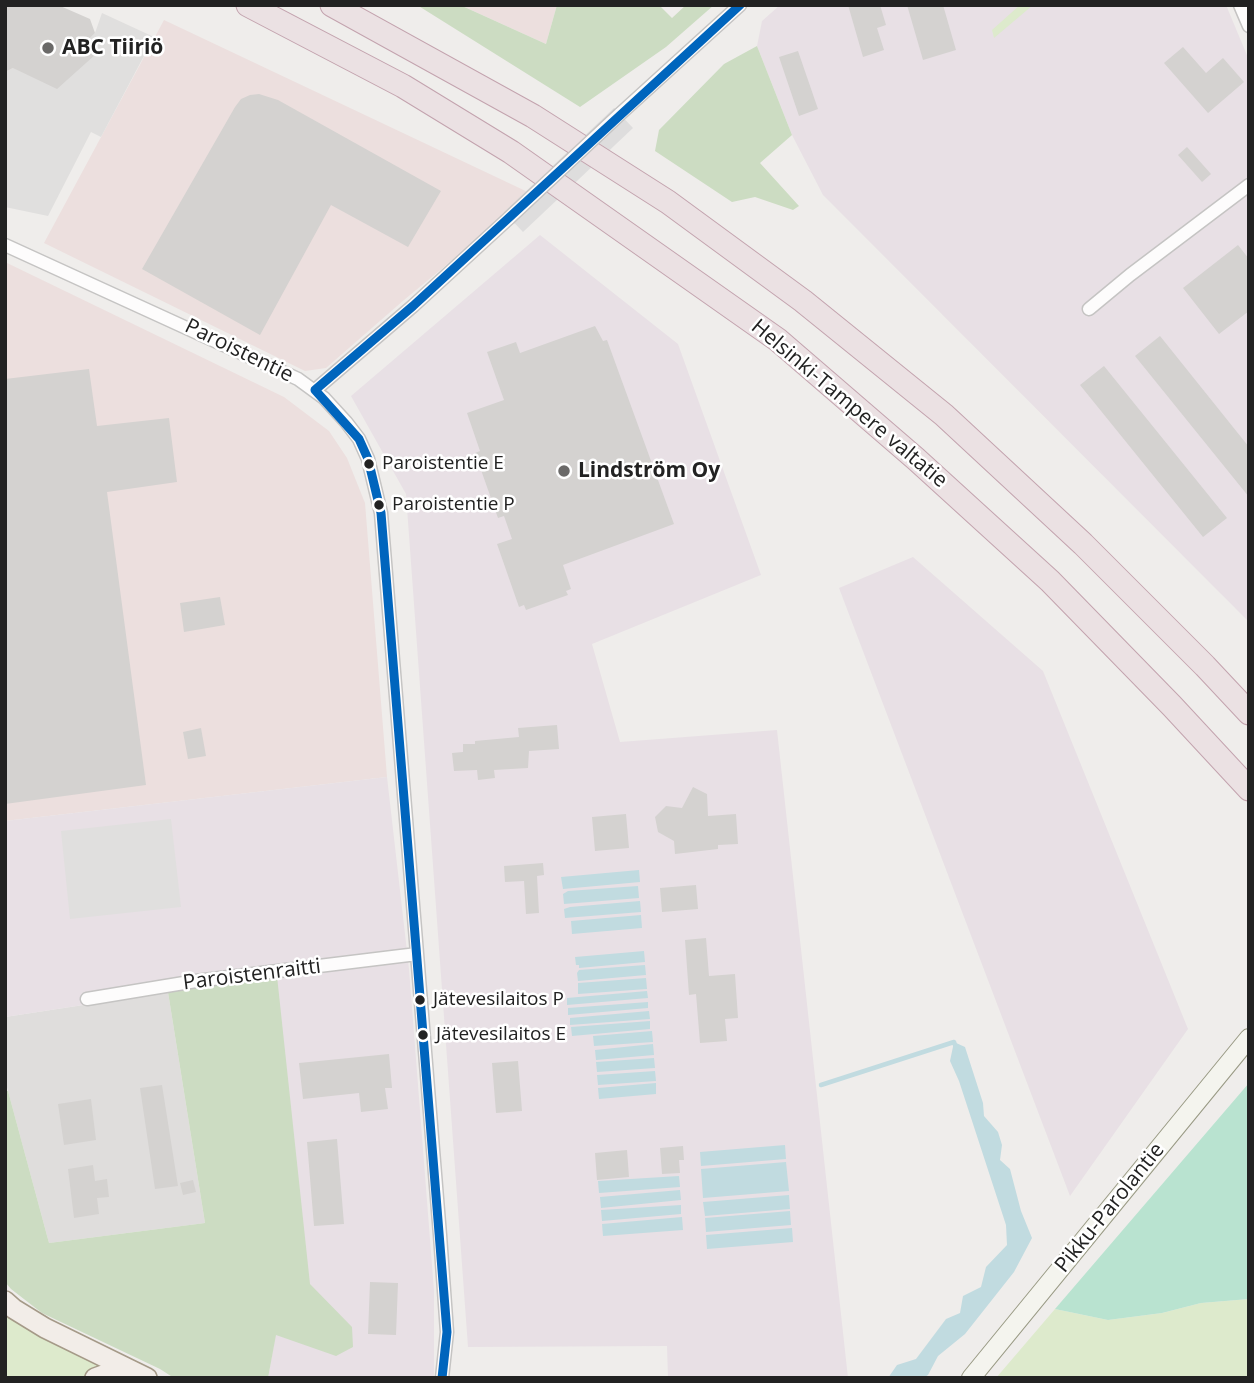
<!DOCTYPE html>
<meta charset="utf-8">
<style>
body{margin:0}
#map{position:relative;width:1254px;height:1383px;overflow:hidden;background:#efedeb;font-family:"Open Sans",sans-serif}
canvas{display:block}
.frame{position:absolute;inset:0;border:7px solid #222;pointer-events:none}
</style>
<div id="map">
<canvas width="1254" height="1383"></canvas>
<div class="frame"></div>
</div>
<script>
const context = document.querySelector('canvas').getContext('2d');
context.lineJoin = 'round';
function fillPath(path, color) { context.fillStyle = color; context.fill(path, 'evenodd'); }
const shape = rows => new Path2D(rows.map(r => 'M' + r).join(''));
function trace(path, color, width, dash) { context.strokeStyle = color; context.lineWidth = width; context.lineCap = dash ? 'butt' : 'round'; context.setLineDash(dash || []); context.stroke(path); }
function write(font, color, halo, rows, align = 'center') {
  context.font = font + ' "Open Sans",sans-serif'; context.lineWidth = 5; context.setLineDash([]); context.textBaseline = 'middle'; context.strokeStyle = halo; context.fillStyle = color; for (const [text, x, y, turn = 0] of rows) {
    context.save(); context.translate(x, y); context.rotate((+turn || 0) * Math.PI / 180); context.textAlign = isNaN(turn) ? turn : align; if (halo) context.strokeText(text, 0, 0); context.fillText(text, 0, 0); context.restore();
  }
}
const residential = shape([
 [168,992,205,1223,49,1243,5,1080,5,1017]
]);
const commercial = shape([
 [460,5,557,5,546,44],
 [164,20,532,194,404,300,326,368,305,371,44,243],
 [5,262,284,397,329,431,347,458,365,503,387,777,5,821]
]);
const industrial = shape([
 [780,5,1226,5,1249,60,1249,622,823,195,792,135,757,46,762,21],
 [540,235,678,344,761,575,592,644,620,742,777,730,848,1378,668,1378,667,1346,468,1347,406,494,351,396],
 [913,557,1043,671,1188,1029,1070,1196,839,588],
 [387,777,409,969,434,1291,434,1378,268,1378,280,1309,168,992,5,1017,5,821]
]);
const grass = shape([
 [1020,5,1033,5,994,38,992,30],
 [1249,1299,1249,1378,996,1378,1055,1309,1108,1320,1162,1313,1201,1303],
 [5,1311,106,1368,82,1378,5,1378]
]);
const forest = shape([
 [417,5,460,5,546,44,557,5,659,5,672,18,686,5,714,5,666,47,580,107],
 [757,46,792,135,760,163,799,206,793,210,755,197,732,202,655,151,659,130,724,64],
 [277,976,310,1284,352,1327,353,1347,336,1356,276,1335,268,1378,174,1378,160,1369,42,1313,11,1289,5,1282,5,1091,8,1091,49,1243,205,1223,168,992]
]);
const pitch = shape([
 [1249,1083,1249,1299,1201,1303,1162,1313,1108,1320,1055,1309]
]);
const parking = shape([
 [102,13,154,37,101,137,91,132,48,216,5,207,5,72,13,68,96,54,86,42,95,33],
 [171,819,181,907,70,919,61,831]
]);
const water = shape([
 [639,870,640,882,563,889,561,877],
 [638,886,639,898,564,904,563,894,568,891],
 [640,901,641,912,565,918,564,909,570,907],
 [641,915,642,928,572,934,571,921],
 [644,951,645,962,579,968,579,965,576,965,575,957],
 [645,965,646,975,578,981,577,973,579,970],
 [646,978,647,989,578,994,578,983],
 [647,991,648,998,567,1005,567,998],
 [648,1002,648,1008,568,1015,568,1008],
 [649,1011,650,1019,570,1025,570,1018],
 [650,1021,650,1029,572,1036,571,1027],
 [652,1031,653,1042,594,1046,593,1036],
 [954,1042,965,1047,983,1103,984,1116,998,1132,1002,1145,1000,1160,1010,1169,1021,1211,1032,1238,1014,1272,965,1334,938,1356,928,1375,923,1378,888,1378,897,1365,916,1359,946,1319,960,1313,963,1296,981,1287,986,1267,1007,1245,1006,1225,959,1081,950,1061],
 [653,1044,654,1055,596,1060,595,1050],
 [654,1058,655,1068,597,1072,596,1062],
 [655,1071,656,1081,598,1085,597,1075],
 [656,1083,656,1094,599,1099,598,1088],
 [785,1145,786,1159,701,1166,700,1152],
 [786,1162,789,1191,703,1198,701,1169],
 [679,1176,680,1187,599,1193,598,1181],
 [680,1190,681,1200,601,1208,600,1197],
 [789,1195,790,1209,705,1216,703,1202],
 [681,1205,681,1214,602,1221,601,1210],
 [790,1211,791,1225,706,1232,705,1218],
 [682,1217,683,1230,603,1236,602,1224],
 [792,1228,793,1242,707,1249,706,1235]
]);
const pier = shape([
 [614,108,633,128,523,232,504,212]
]);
const stream = shape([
 [821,1085,954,1042,956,1048]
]);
const building = shape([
 [5,5,58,5,90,19,95,33,86,42,96,54,57,89,13,68,5,72],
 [848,5,880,5,886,25,877,28,884,50,863,57],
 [907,5,943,5,956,50,923,60],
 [1183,47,1206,73,1223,58,1244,82,1208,113,1164,63],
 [798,51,818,109,799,116,779,57],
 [259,94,278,100,441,191,408,247,331,205,260,335,142,269,235,107,241,99,250,95],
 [1187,147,1211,174,1202,182,1178,155],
 [1238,245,1249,259,1249,311,1219,334,1183,288],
 [595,326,603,341,607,340,674,524,563,565,571,589,566,591,568,595,526,610,524,605,519,607,497,544,512,539,504,516,498,518,475,453,480,451,467,413,504,400,487,352,516,342,520,353],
 [1160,336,1249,447,1249,497,1135,356],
 [1104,366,1227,518,1203,537,1080,385],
 [89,369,97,426,169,418,177,482,107,492,146,785,5,804,5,379],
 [220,597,225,625,184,632,180,603],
 [557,725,559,749,529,751,528,768,494,770,495,778,478,780,477,770,454,771,452,753,463,752,463,744,475,744,475,741,519,737,518,728],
 [201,728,206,756,188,759,183,732],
 [693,787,707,794,708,816,736,814,738,844,718,845,718,849,675,854,674,841,658,832,655,817,666,806,682,808],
 [626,814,629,848,595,851,592,817],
 [543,863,544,875,537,876,539,913,526,914,524,881,505,882,504,866],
 [696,885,698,909,662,912,660,888],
 [706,938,709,976,735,974,738,1018,725,1019,727,1041,700,1043,696,994,689,995,685,940],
 [389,1054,392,1088,385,1088,388,1109,361,1112,359,1093,303,1099,299,1063],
 [518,1061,522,1111,496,1113,492,1063],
 [162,1085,178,1186,155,1189,140,1088],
 [91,1099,96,1140,64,1145,58,1104],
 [337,1139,344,1224,314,1226,307,1142],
 [683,1146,684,1160,679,1160,680,1173,662,1174,660,1148],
 [627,1150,629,1177,597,1180,595,1153],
 [93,1165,95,1181,107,1179,109,1197,97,1198,99,1214,74,1218,68,1169],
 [193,1180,196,1192,183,1195,180,1183],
 [370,1282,398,1283,396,1335,368,1334]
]);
const street = shape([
 [1240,5,1249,26],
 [620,114,740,5],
 [5,245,298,379,324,398,346,422,359,439,368,459,381,513,440,1235,447,1332,442,1378],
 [1089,309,1130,275,1249,185],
 [315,390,413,306,509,218],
 [87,999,196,981,417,954]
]);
const secondary = shape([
 [971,1378,1249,1038]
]);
const primary = shape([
 [5,1301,14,1309,45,1328,147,1378],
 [95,1378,106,1374,135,1373]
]);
const highway = shape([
 [248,5,403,86,511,152,778,340,916,459,1050,581,1172,706,1249,789],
 [332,5,533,116,668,202,803,301,944,415,1083,544,1205,666,1249,713]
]);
const streetBridge = shape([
 [509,218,620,114]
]);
const bus1 = shape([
 [315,390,359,439,368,459,381,513,447,1332,442,1378],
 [315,390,413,306,740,5]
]);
const markers = [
 [48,48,7,"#6a6968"],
 [369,464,6,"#222"],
 [564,471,7,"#6a6968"],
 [379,505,6,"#222"],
 [420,1000,6,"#222"],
 [423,1035,6,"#222"]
];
const busNames = [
 ["Paroistentie E",382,464],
 ["Paroistentie P",392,505],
 ["Jätevesilaitos P",433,1000],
 ["Jätevesilaitos E",436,1035]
];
const poiNames = [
 ["ABC Tiiriö",62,48],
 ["Lindström Oy",578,471]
];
const streetNames = [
 ["Paroistentie",239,351,26],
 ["Helsinki-Tampere valtatie",849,404,40],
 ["Paroistenraitti",252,975,-7],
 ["Pikku-Parolantie",1110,1208,-51]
];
fillPath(residential, '#dfdddc');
fillPath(commercial, '#ecdfde');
fillPath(industrial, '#e8e0e5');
fillPath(grass, '#ddeacc');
fillPath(forest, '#ccdcc2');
fillPath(pitch, '#b9e3d0');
fillPath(parking, '#e0dfde');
fillPath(water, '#c1dbe0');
fillPath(pier, '#dedddd');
trace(stream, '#c1dbe0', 4.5);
fillPath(building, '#d4d2d0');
trace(street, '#c5c4c3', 15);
trace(secondary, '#989983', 20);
trace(primary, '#a59a88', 22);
trace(highway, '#c3a3ae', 25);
trace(street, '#fdfcfc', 12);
trace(secondary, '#f4f4ee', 18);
trace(primary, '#f2ede8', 19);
trace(highway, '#ebe1e3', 23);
trace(streetBridge, '#c5c4c3', 15, []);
trace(streetBridge, '#fdfcfc', 12);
trace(bus1, '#0065bd', 9);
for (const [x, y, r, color] of markers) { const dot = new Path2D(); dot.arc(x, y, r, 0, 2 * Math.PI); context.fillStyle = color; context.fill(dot); trace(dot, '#fff', 2.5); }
write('19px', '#222', '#fff', busNames, 'left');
write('bold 21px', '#222', '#fff', poiNames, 'left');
write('21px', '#222', '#fff', streetNames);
</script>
